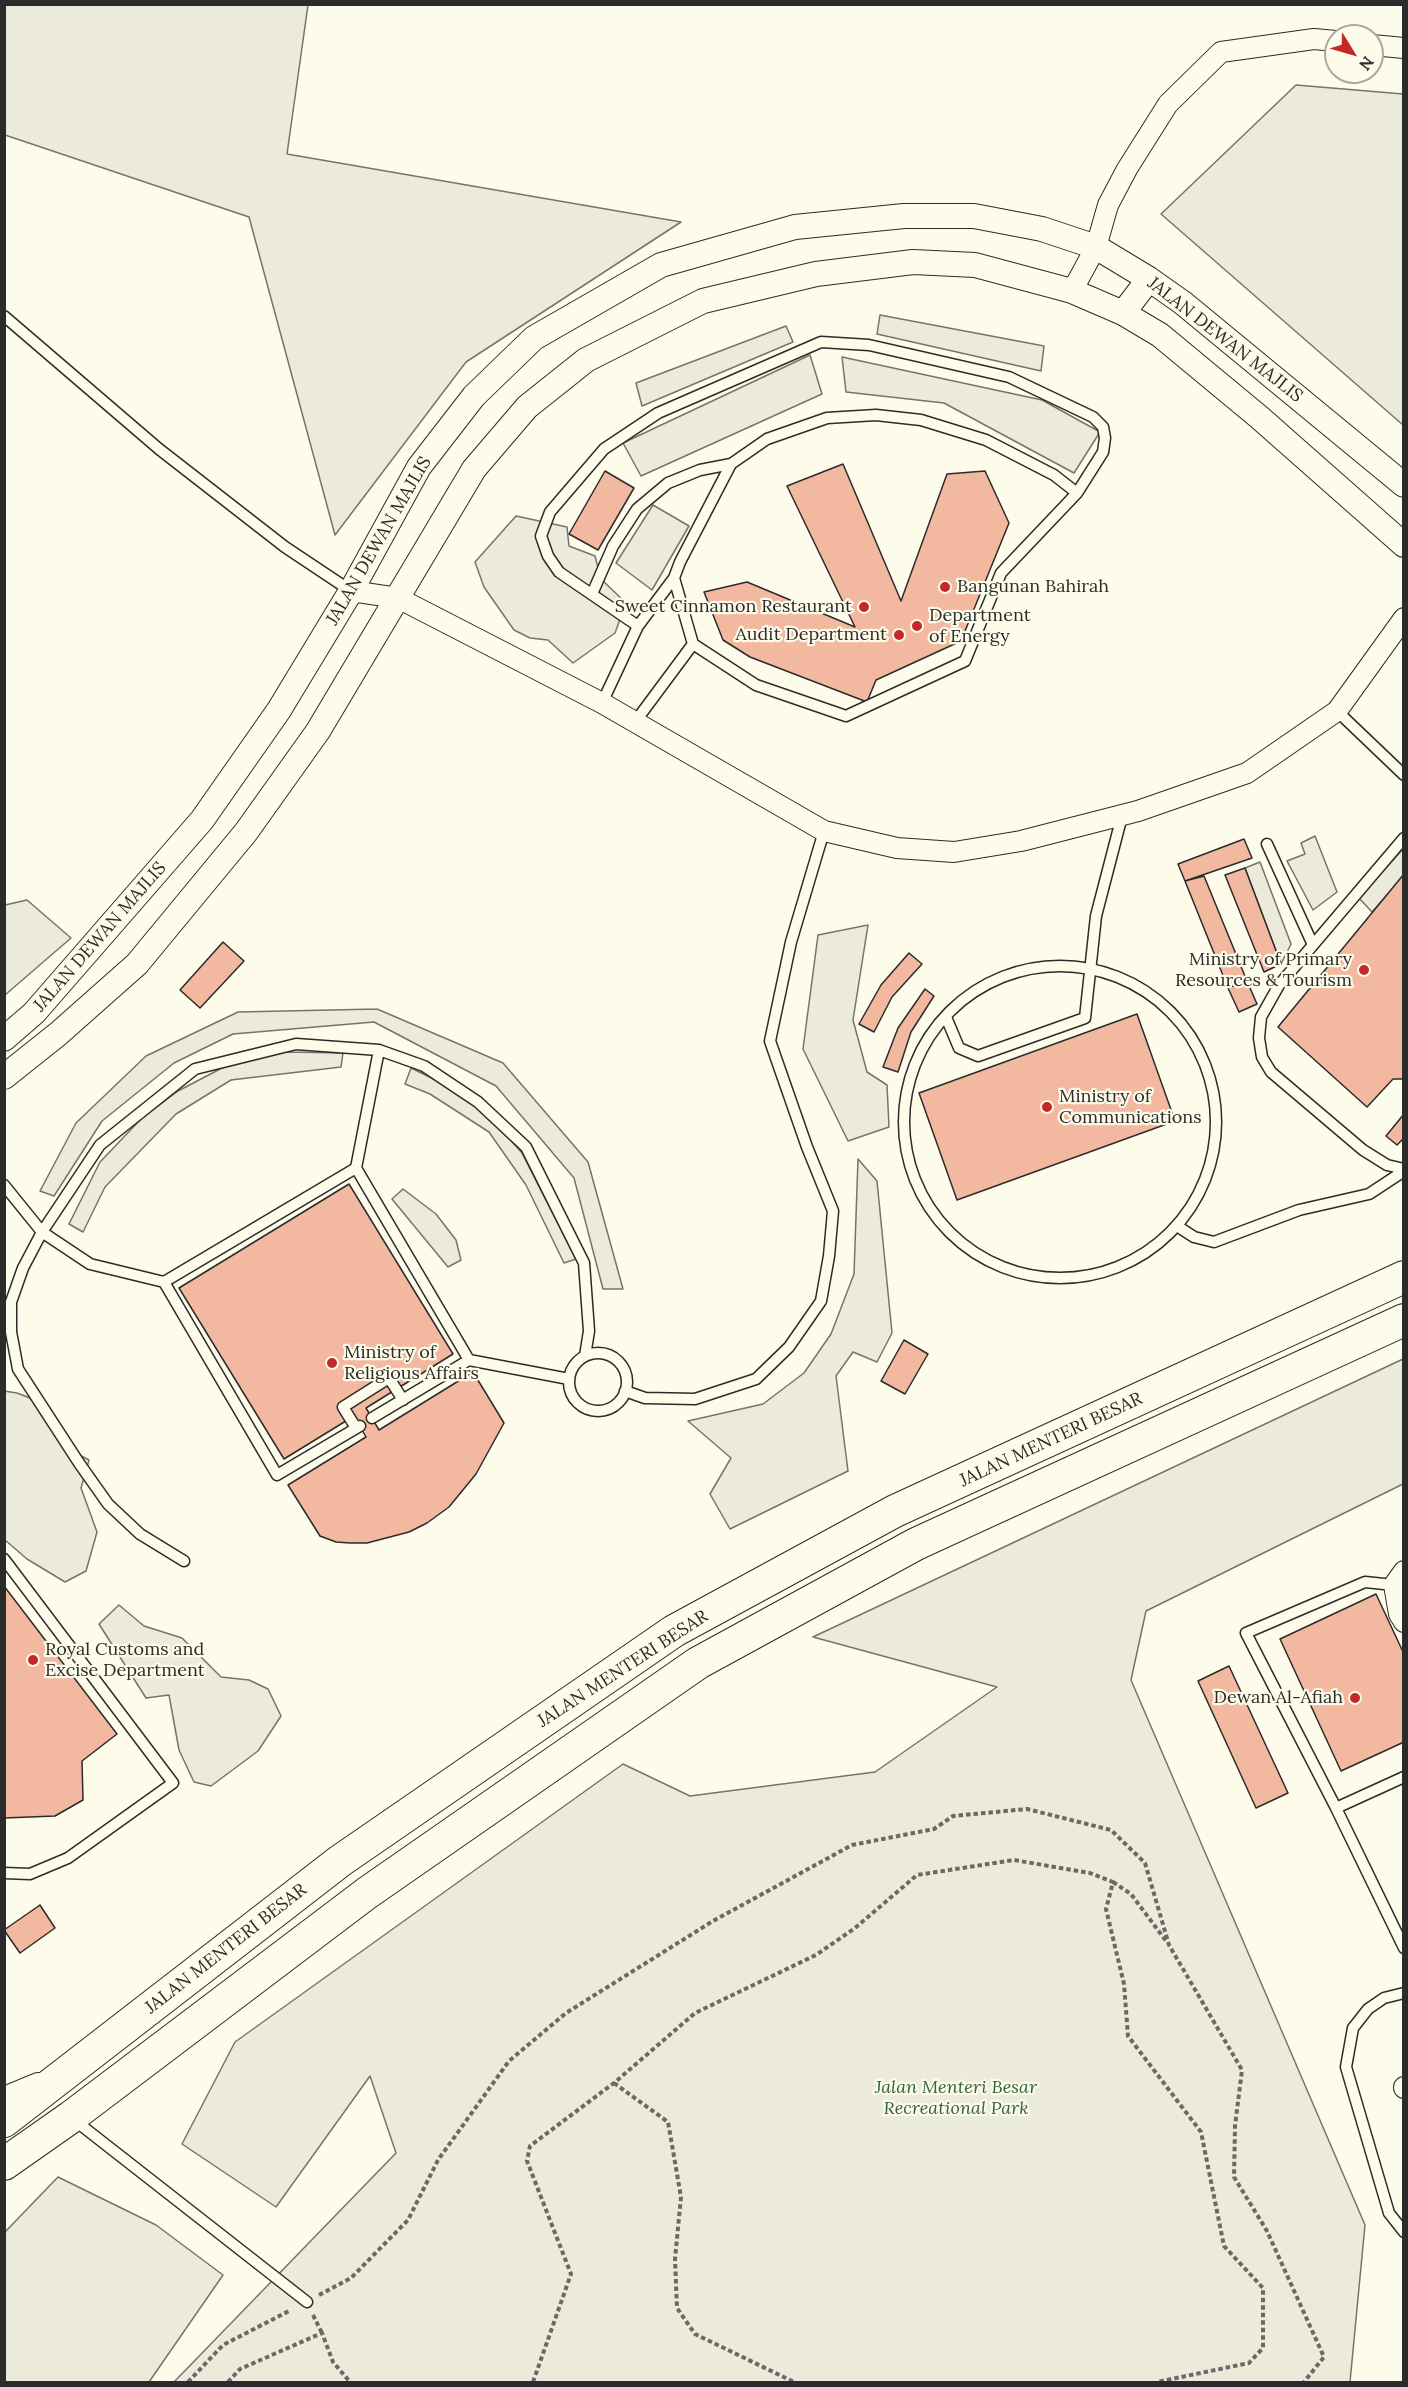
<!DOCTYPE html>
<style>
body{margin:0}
#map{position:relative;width:1408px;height:2387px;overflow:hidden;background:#fdfbea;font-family:Lora,serif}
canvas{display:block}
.frame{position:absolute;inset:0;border:6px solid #2b2b2b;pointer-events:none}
.north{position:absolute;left:1324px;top:24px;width:60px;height:60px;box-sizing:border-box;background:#fdfbea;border:2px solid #a9a89e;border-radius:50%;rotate:127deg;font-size:16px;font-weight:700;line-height:24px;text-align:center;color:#2b2b2b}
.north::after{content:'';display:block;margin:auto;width:21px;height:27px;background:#c62828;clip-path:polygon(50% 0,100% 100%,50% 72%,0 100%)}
</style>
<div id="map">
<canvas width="1408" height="2387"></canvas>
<div class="frame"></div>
<div class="north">N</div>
</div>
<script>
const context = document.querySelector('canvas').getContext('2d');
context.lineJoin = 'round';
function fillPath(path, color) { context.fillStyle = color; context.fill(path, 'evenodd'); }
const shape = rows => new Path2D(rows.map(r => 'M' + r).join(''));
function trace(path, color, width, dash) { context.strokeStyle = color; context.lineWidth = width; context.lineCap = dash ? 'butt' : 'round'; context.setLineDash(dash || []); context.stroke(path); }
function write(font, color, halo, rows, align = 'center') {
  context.font = font + ' Lora,serif'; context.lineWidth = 4.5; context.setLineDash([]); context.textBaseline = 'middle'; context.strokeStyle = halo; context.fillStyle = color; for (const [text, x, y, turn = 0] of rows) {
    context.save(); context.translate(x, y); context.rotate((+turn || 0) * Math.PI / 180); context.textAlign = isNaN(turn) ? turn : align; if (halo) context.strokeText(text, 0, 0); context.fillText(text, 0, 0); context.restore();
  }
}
const green = shape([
 [5,4,308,5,287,154,681,222,466,362,335,535,249,217,5,135,5,4],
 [1296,85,1403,94,1403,425,1161,214,1296,85],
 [516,516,567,527,569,546,595,556,601,579,626,603,615,633,573,663,548,640,530,638,514,630,484,587,475,562,516,516],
 [27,900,71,938,5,995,5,905,27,900],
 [868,925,853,1020,867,1072,887,1085,889,1127,848,1141,803,1049,818,935,868,925],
 [858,1159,877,1181,892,1333,877,1362,853,1352,836,1376,848,1471,730,1529,710,1494,731,1458,688,1421,763,1404,804,1373,831,1334,854,1274,858,1159],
 [1403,1359,1403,1484,1146,1611,1131,1680,1365,2225,1350,2382,174,2382,396,2153,370,2076,276,2207,182,2144,235,2042,623,1764,690,1796,875,1772,997,1687,813,1637,1403,1359],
 [4,1391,17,1393,30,1398,72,1451,89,1460,81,1488,97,1532,86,1571,65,1582,27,1559,5,1540,4,1391],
 [119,1605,144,1626,182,1638,221,1677,249,1680,268,1689,281,1716,258,1751,211,1786,194,1782,179,1750,169,1695,146,1698,99,1624,119,1605],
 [58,2177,156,2225,223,2275,149,2382,5,2382,5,2232,58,2177]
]);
const parking = shape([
 [880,315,1044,346,1041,371,877,334,880,315],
 [786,326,793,342,642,406,636,383,786,326],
 [810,355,822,394,641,476,623,443,810,355],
 [842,357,1042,400,1100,432,1074,473,944,403,846,392,842,357],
 [653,505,689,526,652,590,616,563,653,505],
 [1315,836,1337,892,1313,910,1287,861,1305,854,1301,843,1315,836],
 [1403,849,1403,877,1372,912,1359,898,1403,849],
 [1260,862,1291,944,1281,964,1245,868,1260,862],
 [377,1009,503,1063,588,1162,623,1289,603,1289,574,1178,496,1086,374,1022,233,1034,174,1063,102,1121,54,1196,40,1191,76,1123,146,1056,238,1012,377,1009],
 [287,1052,343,1053,341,1067,231,1080,176,1114,105,1187,83,1232,69,1224,100,1162,142,1118,178,1091,222,1068,258,1057,287,1052],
 [411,1068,473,1098,522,1153,576,1259,564,1263,526,1185,489,1132,430,1094,405,1084,411,1068],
 [403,1189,436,1214,456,1240,461,1260,448,1267,392,1199,403,1189]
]);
const building = shape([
 [843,464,901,601,947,474,985,471,1009,523,961,641,876,680,867,702,750,657,723,640,704,592,747,582,855,627,787,486,843,464],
 [605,471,634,488,598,550,569,534,605,471],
 [1244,839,1252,858,1185,881,1178,864,1244,839],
 [1245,868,1281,964,1264,972,1225,875,1245,868],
 [1404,874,1404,1079,1393,1079,1367,1107,1278,1027,1404,874],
 [1204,876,1247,981,1228,988,1185,881,1204,876],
 [223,942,244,961,200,1008,180,990,223,942],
 [909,953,922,964,892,997,874,1032,859,1024,881,985,909,953],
 [1247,981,1257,1004,1239,1012,1228,988,1247,981],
 [925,989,934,996,911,1032,898,1072,883,1067,898,1028,925,989],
 [1137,1014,1175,1121,957,1200,919,1093,1137,1014],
 [1404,1114,1404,1138,1397,1145,1386,1136,1404,1114],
 [349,1184,453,1354,366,1408,379,1430,473,1372,504,1423,476,1474,449,1507,427,1523,409,1532,367,1543,350,1543,336,1542,320,1536,288,1485,366,1437,354,1416,284,1459,179,1288,349,1184],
 [904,1340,928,1354,905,1394,881,1381,904,1340],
 [4,1586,117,1734,82,1761,83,1800,55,1816,4,1818,4,1586],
 [1376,1594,1404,1654,1404,1742,1341,1771,1280,1639,1376,1594],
 [1229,1666,1288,1793,1256,1808,1198,1681,1229,1666],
 [40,1905,55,1928,20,1953,4,1930,40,1905]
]);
const path = shape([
 [1113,1882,1131,1894,1166,1941],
 [614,2083,668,2122,681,2197,675,2259,677,2308,695,2334,794,2382],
 [319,2295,351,2278,408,2220,438,2160,509,2061,566,2013,713,1921,852,1845,934,1829,953,1816,1027,1809,1111,1830,1145,1863,1169,1945,1242,2070,1235,2126,1234,2177,1267,2231,1324,2357,1304,2382],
 [313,2315,322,2333],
 [188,2382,223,2345,291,2310],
 [228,2382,240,2369,322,2333,333,2362,350,2382],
 [533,2382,571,2274,527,2161,530,2146,614,2083,695,2013,816,1955,855,1928,917,1875,1014,1860,1090,1873,1113,1882,1106,1909,1124,1984,1128,2036,1201,2132,1224,2246,1263,2288,1263,2348,1249,2363,1157,2382]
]);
const service = shape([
 [4,316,159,449,285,547,351,591],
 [592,594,613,546,637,509,668,483,700,470,731,464],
 [638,626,559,572,548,556,541,536,550,512,604,449,658,413,821,342,869,345,1009,377,1093,417,1103,427,1105,438,1103,452,1077,493],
 [602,703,638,626,674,578,680,562,731,464,767,439,827,418,876,415,921,420,986,440,1054,475,1077,493,1001,573,965,661,846,716,756,685,693,644,674,578],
 [1337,711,1404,775],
 [635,722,693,644],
 [1404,838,1279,985,1261,1017,1259,1038,1262,1057,1271,1072,1363,1150,1387,1165,1404,1169],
 [1267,844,1313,945],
 '904 1122a156 156 0 1 1 312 0a156 156 0 1 1-312 0Z',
 [946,1017,959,1048,978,1056,1085,1018,1096,916,1122,816],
 [356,1168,379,1050],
 [4,1185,42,1232,90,1264,164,1282],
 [1177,1226,1194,1237,1214,1242,1299,1210,1369,1194,1404,1171],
 '569 1382a29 29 0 1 1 58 0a29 29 0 1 1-58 0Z',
 [469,1360,569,1379],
 [625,1391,645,1398,695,1399,756,1379,789,1347,821,1301,829,1256,833,1211,807,1147,770,1041,791,942,824,831],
 [360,1426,277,1475,164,1282,356,1168,469,1360,372,1418],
 [356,1428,343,1407,389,1378,403,1400],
 [4,1559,173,1783,68,1858,30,1874,4,1873],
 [184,1561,140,1534,108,1504,79,1463,18,1369,11,1332,11,1302,23,1268,42,1232,100,1145,195,1069,296,1044,379,1050,424,1066,478,1102,526,1147,584,1263,589,1331,585,1356],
 [1404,1777,1336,1808,1404,1948],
 [1336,1808,1246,1633,1365,1582,1394,1585],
 [1404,1993,1384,1998,1368,2009,1353,2028,1346,2067,1389,2213,1404,2232],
 [73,2119,307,2302]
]);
const minor = shape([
 [1372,45,1404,48],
 [1072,291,1096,247,1108,205,1127,169,1168,104,1221,52,1314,39,1336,41],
 [351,591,398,598,602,703,824,831,897,848,954,852,1021,841,1138,811,1247,773,1337,711,1404,618],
 [1404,1571,1394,1585,1399,1614,1404,1622],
 [1404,2087,1404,2088],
 [4,2097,38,2083]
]);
const tertiary = shape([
 [1123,313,1149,279],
 [4,1039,34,1013,202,820,279,710,351,591,419,467,474,396,534,338,661,265,795,227,904,216,974,216,1042,229,1096,247,1149,279,1183,303,1404,485],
 [4,1077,58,1034,137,964,246,832,318,731,474,469,527,407,586,360,703,301,816,274,913,262,975,265,1072,291,1123,313,1160,335,1259,417,1404,545]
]);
const primary = shape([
 [4,2121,340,1861,674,1631,895,1511,1404,1277],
 [4,2164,71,2117,367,1893,698,1663,916,1544,1404,1320]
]);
const markers = [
 [945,587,6,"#c62828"],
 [864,607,6,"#c62828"],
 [917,626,6,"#c62828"],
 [899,635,6,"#c62828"],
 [1364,970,6,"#c62828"],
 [1047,1107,6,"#c62828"],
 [332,1363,6,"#c62828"],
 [33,1660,6,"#c62828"],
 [1355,1698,6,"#c62828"]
];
const streetNames = [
 ["JALAN DEWAN MAJLIS",1225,340,38],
 ["JALAN DEWAN MAJLIS",379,541,-60],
 ["JALAN DEWAN MAJLIS",100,937,-49],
 ["JALAN MENTERI BESAR",1051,1440,-25],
 ["JALAN MENTERI BESAR",623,1669,-33],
 ["JALAN MENTERI BESAR",226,1949,-38]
];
const poiNames = [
 ["Bangunan Bahirah",957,587],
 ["Sweet Cinnamon Restaurant",852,607,"right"],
 ["Department",929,616],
 ["of Energy",929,637],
 ["Audit Department",887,635,"right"],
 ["Ministry of Primary",1352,960,"right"],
 ["Resources & Tourism",1352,981,"right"],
 ["Ministry of",1059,1097],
 ["Communications",1059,1118],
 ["Ministry of",344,1353],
 ["Religious Affairs",344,1374],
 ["Royal Customs and",45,1650],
 ["Excise Department",45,1671],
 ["Dewan Al-Afiah",1343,1698,"right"]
];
const parkNames = [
 ["Jalan Menteri Besar",956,2088],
 ["Recreational Park",956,2109]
];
fillPath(green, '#ecebdb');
trace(green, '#74746e', 1.5);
fillPath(parking, '#eceadb');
trace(parking, '#74746e', 1.5);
fillPath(building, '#f2b8a0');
trace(building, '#2b2b2b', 1.5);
trace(service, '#2b2b2b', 13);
trace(minor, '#2b2b2b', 22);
trace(tertiary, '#2b2b2b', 26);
trace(primary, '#2b2b2b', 34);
trace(path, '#6a6964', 4, [4.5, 3]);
trace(service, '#fdfbea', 10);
trace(minor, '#fdfbea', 20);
trace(tertiary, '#fdfbea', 24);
trace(primary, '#fdfbea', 32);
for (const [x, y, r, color] of markers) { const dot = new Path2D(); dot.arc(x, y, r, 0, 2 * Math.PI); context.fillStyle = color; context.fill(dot); trace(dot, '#fdfbea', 2); }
write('18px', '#2b2b2b', '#fdfbea', streetNames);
write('18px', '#2b2b2b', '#fdfbea', poiNames, 'left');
write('italic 18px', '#34623c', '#fdfbea', parkNames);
</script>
